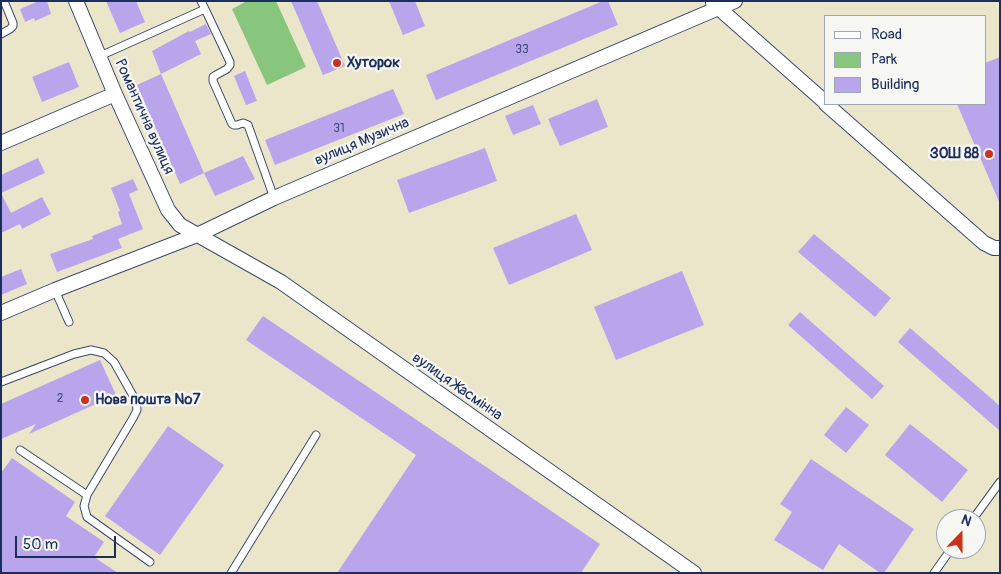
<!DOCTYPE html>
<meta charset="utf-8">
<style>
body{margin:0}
#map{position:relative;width:1001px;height:574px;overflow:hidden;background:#ebe6ca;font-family:Pangolin,sans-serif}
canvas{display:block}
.frame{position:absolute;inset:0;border:2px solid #1b2f5e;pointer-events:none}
.legend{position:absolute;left:824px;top:15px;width:162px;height:90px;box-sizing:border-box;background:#f6f6f2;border:1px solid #9ea6b7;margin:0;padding:6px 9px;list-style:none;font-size:15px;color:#1b2f5e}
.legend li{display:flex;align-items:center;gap:10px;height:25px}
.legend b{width:25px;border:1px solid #9ea6b7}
.north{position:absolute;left:936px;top:509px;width:50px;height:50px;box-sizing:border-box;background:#f6f6f2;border:1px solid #9ea6b7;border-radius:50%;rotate:22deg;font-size:14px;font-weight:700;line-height:20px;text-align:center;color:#1b2f5e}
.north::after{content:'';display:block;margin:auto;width:18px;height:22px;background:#c8321e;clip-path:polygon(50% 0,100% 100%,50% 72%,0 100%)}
.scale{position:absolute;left:15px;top:536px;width:101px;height:22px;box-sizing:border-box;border:2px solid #1b2f5e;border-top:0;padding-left:6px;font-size:15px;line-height:18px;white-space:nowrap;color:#1b2f5e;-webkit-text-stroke:4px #f6f6f2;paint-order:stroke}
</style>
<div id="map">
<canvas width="1001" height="574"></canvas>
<div class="frame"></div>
<ul class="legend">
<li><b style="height:6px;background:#fff"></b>Road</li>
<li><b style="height:14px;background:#89c67d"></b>Park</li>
<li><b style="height:14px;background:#b8a5ec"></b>Building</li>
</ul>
<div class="north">N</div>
<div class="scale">50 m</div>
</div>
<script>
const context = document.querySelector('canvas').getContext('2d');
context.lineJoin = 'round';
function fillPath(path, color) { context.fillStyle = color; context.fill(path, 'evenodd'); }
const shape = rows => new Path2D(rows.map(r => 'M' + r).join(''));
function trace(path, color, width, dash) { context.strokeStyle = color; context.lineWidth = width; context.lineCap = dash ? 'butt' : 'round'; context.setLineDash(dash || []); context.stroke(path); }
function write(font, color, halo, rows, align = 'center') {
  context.font = font + ' Pangolin,sans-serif'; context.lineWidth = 4.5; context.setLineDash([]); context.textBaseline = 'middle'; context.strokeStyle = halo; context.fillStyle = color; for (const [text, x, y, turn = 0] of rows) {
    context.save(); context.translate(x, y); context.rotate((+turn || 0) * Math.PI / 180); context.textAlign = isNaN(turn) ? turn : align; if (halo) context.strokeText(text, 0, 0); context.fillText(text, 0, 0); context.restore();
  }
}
const green = shape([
 [247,1,276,1,306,67,267,85,232,9]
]);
const building = shape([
 [39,1,47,1,51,14,35,21,34,18,25,22,20,9],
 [106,1,136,1,145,22,120,33],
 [291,1,317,1,345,66,323,75],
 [389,1,415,1,425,26,403,35],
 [603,1,608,1,618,25,436,100,426,75],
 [206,24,211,34,195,41,201,54,161,74,152,51,189,31,190,32],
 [1000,57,1000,204,957,104,985,104,985,63],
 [69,62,79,87,42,102,32,77],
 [245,71,257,101,246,105,234,76],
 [161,74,204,173,180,184,137,85],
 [393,89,404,114,275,165,265,140],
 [597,99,608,127,560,146,548,119],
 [533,105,541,124,513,135,505,116],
 [485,148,497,181,409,213,397,180],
 [243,156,255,179,215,196,204,173],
 [38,158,45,173,1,193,11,213,42,197,51,214,22,229,20,224,1,233,1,175],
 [133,179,138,190,129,194,143,229,118,239,122,248,57,272,50,254,93,239,92,236,122,224,118,212,120,211,111,188],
 [576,214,592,250,509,285,493,248],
 [814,234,891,298,875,317,798,252],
 [21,269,27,284,1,295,1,277],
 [682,271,704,325,616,360,594,307],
 [800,312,884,386,872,399,788,325],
 [263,316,600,544,581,573,337,573,416,455,246,340],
 [910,328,1000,406,1000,431,898,342],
 [100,360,116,395,29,434,36,424,1,439,1,404],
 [846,407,869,425,846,453,824,435],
 [910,424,968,470,942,502,885,455],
 [168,426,224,465,160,555,105,516],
 [12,458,75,502,66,516,104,542,94,557,118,573,1,573,1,473],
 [811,459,914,529,884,573,880,573,839,544,823,570,774,540,792,512,780,504]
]);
const lane = shape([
 [205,9,230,62,230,65,227,69,216,75,213,77,213,81,232,124,234,125,237,125,243,123,248,125,274,198],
 [1,34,10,29,13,26,13,23,4,1],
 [100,56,205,9,201,1],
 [55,290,69,322],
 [1,382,74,354,91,350,104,353,114,362,136,401,137,410,133,418,87,495,84,506,87,517,150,562],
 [20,450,87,495],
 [973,519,1000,482],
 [231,573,316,435],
 [934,573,951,549]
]);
const street = shape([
 [76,1,115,94,168,210,180,225,281,282,694,573],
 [713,3,825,102],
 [826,104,984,243,994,248,1000,248],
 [1,143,115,94],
 [1,313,55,290,197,235,274,198,735,1]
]);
const markers = [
 [337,63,5,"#c8321e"],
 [989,154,5,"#c8321e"],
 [85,400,5,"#c8321e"]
];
const numberNames = [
 ["33",522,50],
 ["31",339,129],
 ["2",60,399]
];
const poiNames = [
 ["Хуторок",347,63],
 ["ЗОШ 88",979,154,"right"],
 ["Нова пошта №7",95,400]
];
const streetNames = [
 ["Романтична вулиця",144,117,66],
 ["вулиця Музична",362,142,-23],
 ["вулиця Жасмінна",457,387,35]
];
fillPath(green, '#89c67d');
fillPath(building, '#b8a5ec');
trace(lane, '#3a4a6e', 9);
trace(street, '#3a4a6e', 16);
trace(lane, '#fff', 7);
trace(street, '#fff', 14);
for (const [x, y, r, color] of markers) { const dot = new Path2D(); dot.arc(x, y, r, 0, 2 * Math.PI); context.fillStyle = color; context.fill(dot); trace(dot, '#f6f6f2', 2); }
write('12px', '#424c82', null, numberNames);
write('bold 15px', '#1b2f5e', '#f6f6f2', poiNames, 'left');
write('15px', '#1b2f5e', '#f6f6f2', streetNames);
</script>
